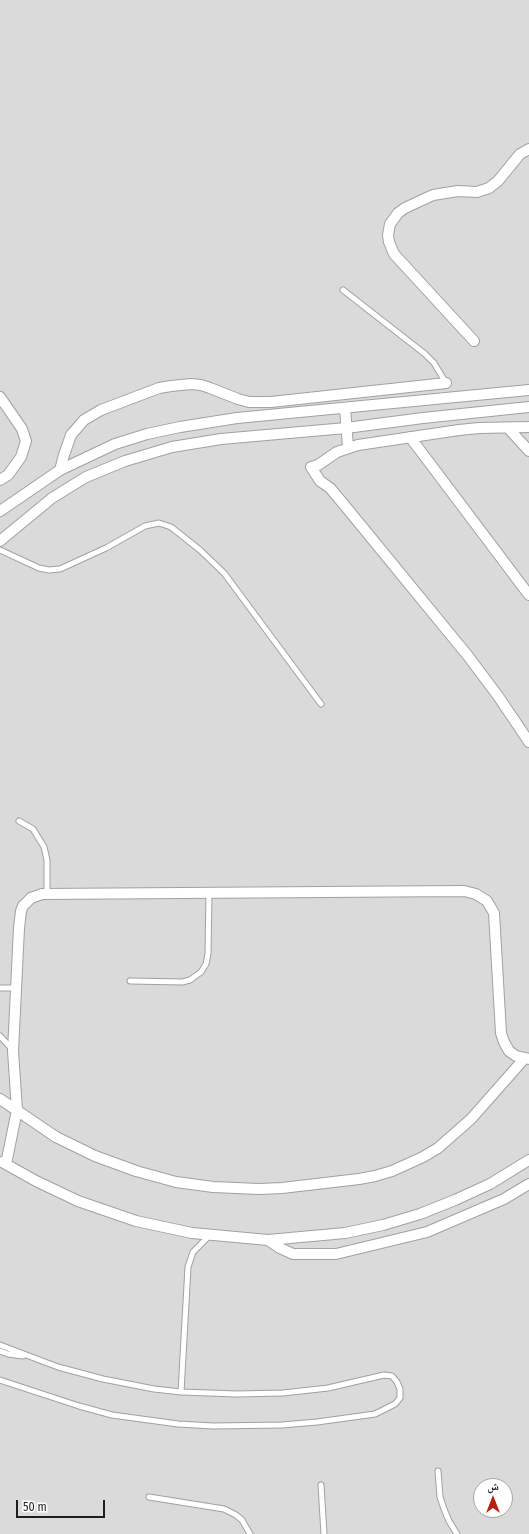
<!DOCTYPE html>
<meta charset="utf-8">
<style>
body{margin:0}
#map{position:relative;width:529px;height:1534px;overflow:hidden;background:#edebe3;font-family:"Fira Sans Condensed","Noto Naskh Arabic",sans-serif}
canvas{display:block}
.north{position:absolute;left:473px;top:1478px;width:40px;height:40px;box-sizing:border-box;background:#fff;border:1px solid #a5a5a5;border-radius:50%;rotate:0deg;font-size:11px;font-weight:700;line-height:16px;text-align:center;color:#1d1d1d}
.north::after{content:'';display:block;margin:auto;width:14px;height:18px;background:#b92010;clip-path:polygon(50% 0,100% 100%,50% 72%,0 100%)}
.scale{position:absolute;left:16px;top:1500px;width:89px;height:18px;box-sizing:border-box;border:2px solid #1d1d1d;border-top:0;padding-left:5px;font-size:12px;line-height:14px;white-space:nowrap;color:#1d1d1d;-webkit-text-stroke:3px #fff;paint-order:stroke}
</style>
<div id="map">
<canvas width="529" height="1534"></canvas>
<div class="north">ش</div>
<div class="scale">50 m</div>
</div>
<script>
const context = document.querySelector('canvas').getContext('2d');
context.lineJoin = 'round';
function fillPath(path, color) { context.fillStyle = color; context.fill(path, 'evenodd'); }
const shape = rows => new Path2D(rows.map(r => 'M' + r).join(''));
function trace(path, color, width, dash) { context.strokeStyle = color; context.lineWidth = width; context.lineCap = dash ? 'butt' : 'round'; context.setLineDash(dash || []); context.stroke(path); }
const residential = shape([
 [0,0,529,0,529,1534,0,1534],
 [481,1486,505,1486,505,1510,481,1510]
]);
const lane = shape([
 [343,290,425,354,434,363,446,383],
 [0,550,39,568,49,570,60,569,106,548,145,526,159,523,171,527,200,550,224,573,321,704],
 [19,821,33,829,44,847,47,860,47,894],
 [130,981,182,982,190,980,201,972,206,964,208,954,209,893],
 [0,988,15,988],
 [0,1036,13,1050],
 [0,1345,58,1367,103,1379,154,1389,181,1392,237,1394,283,1393,328,1388,384,1375,392,1376,397,1382,400,1389,400,1398,395,1404,375,1414,317,1422,282,1425,213,1426,178,1424,112,1415,79,1406,0,1380],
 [0,1351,8,1354,23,1356],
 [181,1392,188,1267,193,1252,210,1235],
 [438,1471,440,1497,444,1509,449,1521,457,1534],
 [321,1485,324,1534],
 [149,1497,224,1509,236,1515,242,1520,250,1534]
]);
const street = shape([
 [474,341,394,254,389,242,388,235,390,224,398,213,405,208,433,195,458,191,477,192,489,188,498,181,520,154,529,149],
 [0,397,22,429,26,441,21,457,8,475,0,480],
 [345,408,348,447],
 [529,427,479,428,459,430,358,445,337,452,318,465,311,467,320,481,330,488,341,501,468,656,498,696,529,742],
 [508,428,529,451],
 [410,437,529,595],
 [60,470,64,455,71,435,84,420,101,410,159,388,171,386,191,384,201,385,210,388,238,399,249,402,271,402,446,383],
 [0,511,60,470,115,444,147,434,180,427,237,418,529,390],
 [0,541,52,498,86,477,125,461,172,447,221,439,346,428,423,418,529,407],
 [0,1099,56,1137,95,1156,136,1171,176,1182,213,1187,259,1189,282,1188,359,1179,375,1176,392,1171,423,1157,438,1148,471,1119,524,1059],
 [2,1162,36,1181,78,1201,136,1221,192,1233,268,1240,345,1233,383,1225,420,1214,455,1200,490,1184,529,1160],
 [6,1164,17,1110,13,1051,19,928,21,911,23,906,31,898,42,894,464,891,476,894,487,901,494,913,501,1033,504,1042,509,1051,516,1056,529,1059],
 [268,1240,280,1248,293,1254,336,1254,427,1232,504,1199,529,1184]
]);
fillPath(residential, '#dbdada');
trace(lane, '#a1a1a1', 7);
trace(street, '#a1a1a1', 12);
trace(lane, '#fff', 5);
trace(street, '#fff', 10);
</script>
